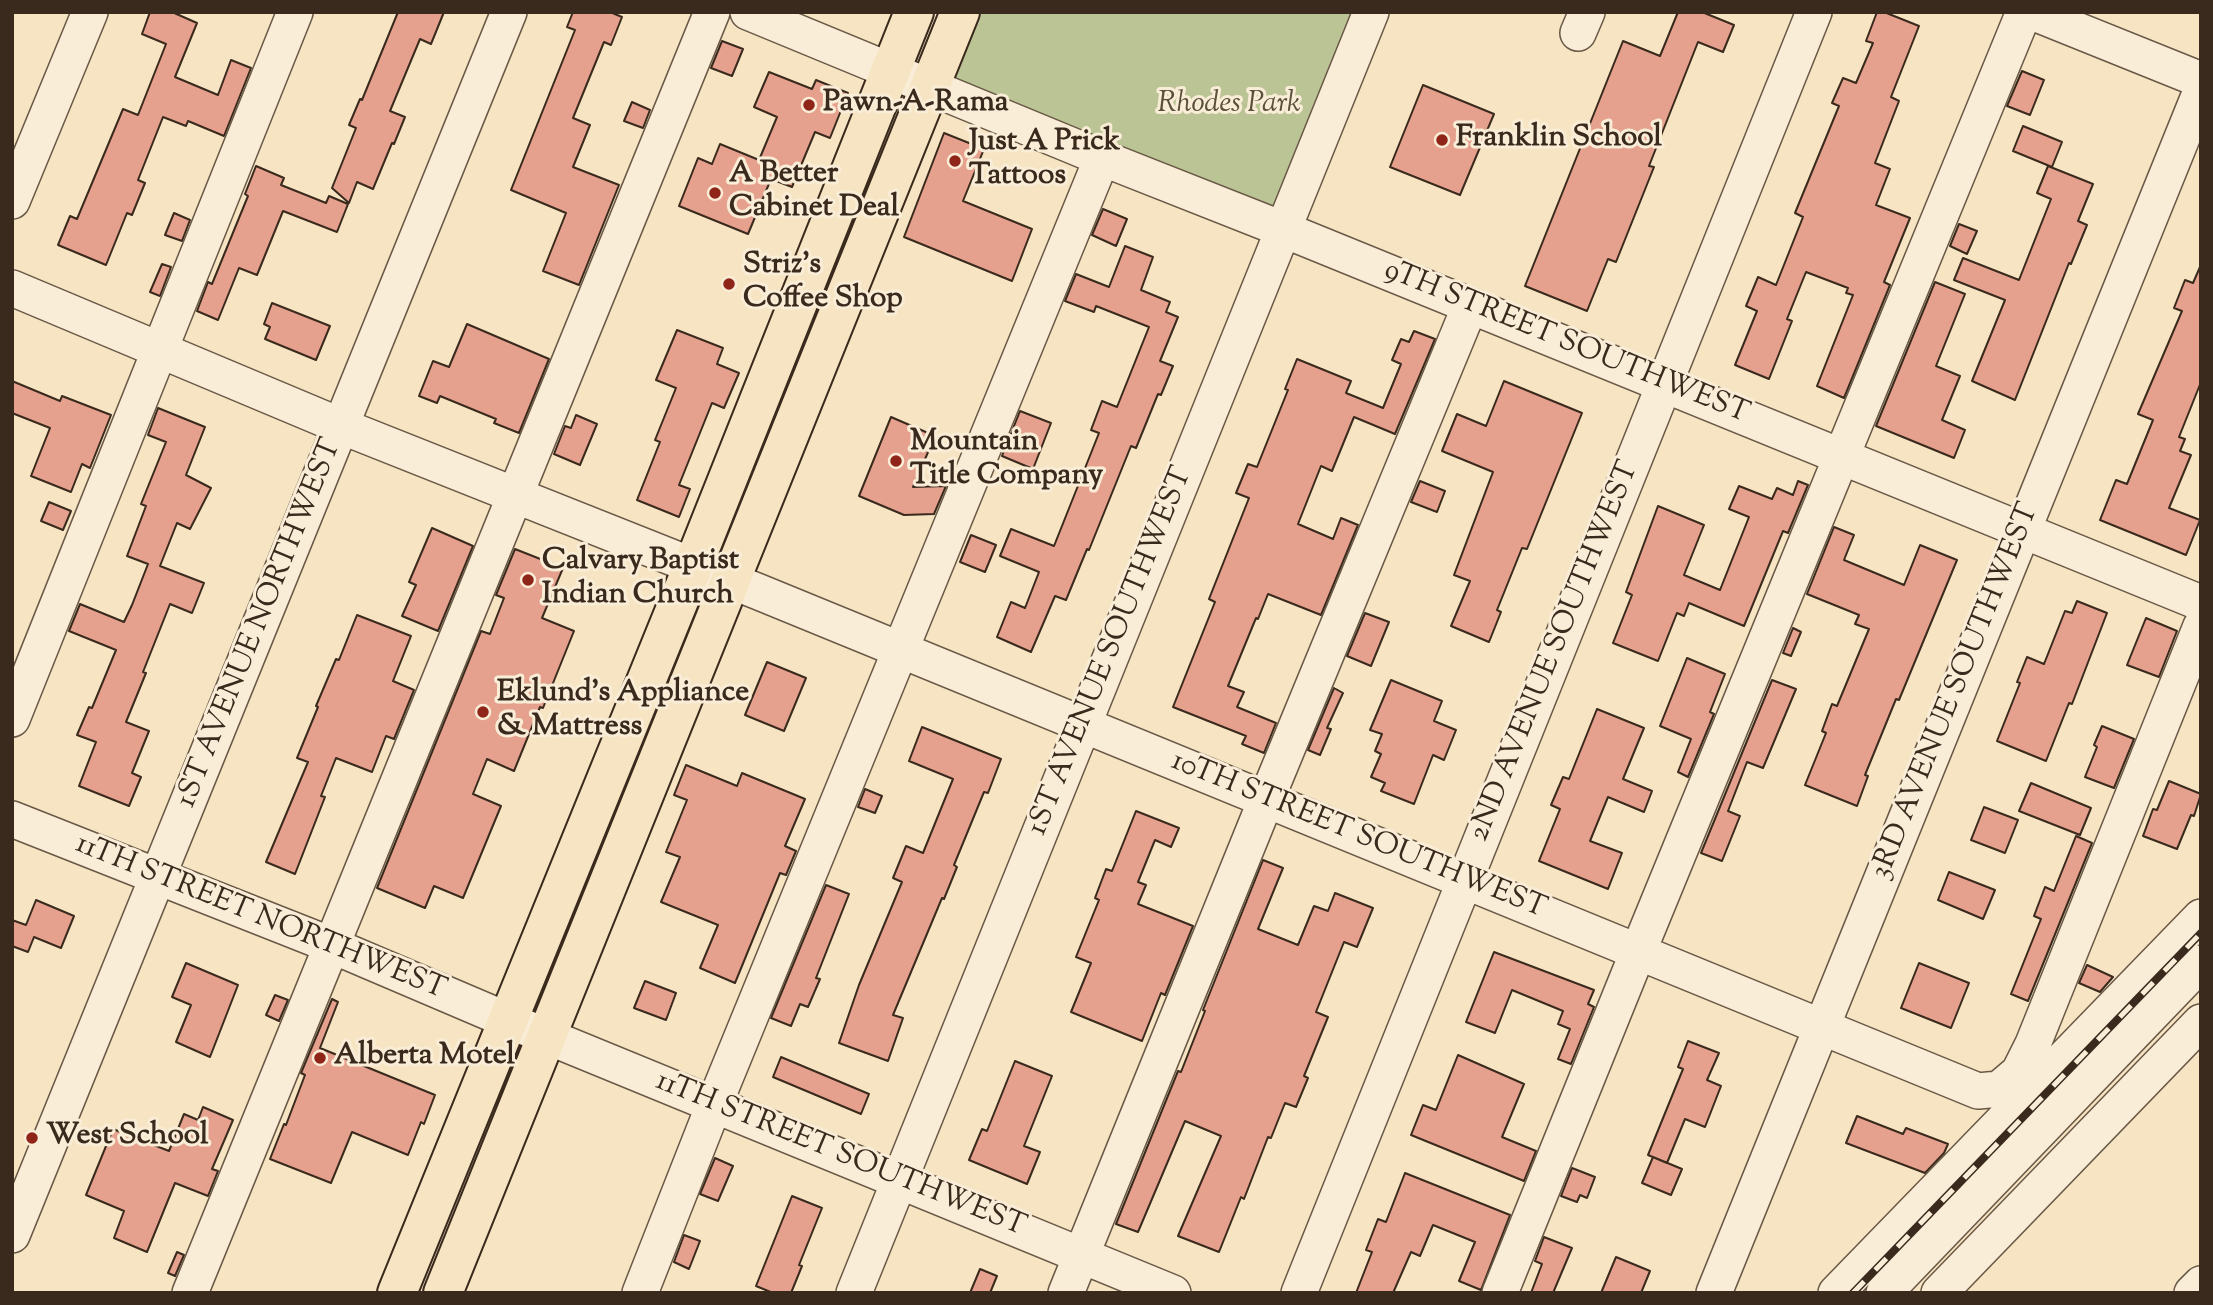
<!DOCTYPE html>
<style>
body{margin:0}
#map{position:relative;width:2213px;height:1305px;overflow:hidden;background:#f6e4c2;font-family:"Sorts Mill Goudy",serif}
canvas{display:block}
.frame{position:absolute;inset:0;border:14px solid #3a2a1d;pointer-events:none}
</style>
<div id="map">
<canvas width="2213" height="1305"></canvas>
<div class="frame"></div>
</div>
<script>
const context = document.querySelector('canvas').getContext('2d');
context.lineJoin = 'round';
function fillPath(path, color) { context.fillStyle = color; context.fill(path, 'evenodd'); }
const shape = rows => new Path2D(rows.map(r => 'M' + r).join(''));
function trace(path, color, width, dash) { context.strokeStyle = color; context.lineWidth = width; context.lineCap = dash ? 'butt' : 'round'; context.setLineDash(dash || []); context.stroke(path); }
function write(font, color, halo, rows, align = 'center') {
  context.font = font + ' "Sorts Mill Goudy",serif'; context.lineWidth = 6; context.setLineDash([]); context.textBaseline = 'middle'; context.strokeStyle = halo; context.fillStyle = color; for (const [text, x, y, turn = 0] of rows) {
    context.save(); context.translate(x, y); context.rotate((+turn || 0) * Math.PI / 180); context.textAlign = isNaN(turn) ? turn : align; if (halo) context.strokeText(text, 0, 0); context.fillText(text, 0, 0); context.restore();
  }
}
const green = shape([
 [960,12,1371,12,1282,229,930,88]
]);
const building = shape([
 [150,12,172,12,197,23,175,77,218,95,231,60,251,68,224,136,188,121,186,126,163,117,138,180,145,183,132,215,127,213,106,265,58,245,70,216,77,219,123,109,138,115,166,44,142,34,150,12],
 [398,12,444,12,431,44,420,39,390,111,405,117,394,144,392,143,373,189,357,182,349,203,332,188,356,128,349,125,360,99,362,100,398,12],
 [573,12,610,12,622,17,611,45,604,42,573,118,590,125,573,167,619,185,579,285,543,271,566,213,511,190,575,30,567,27,573,12],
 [1678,12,1702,12,1734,25,1723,52,1698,42,1649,166,1654,167,1616,262,1608,259,1587,311,1525,286,1623,41,1660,56,1678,12],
 [1877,12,1884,12,1919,26,1891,97,1899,101,1875,163,1890,169,1876,205,1910,218,1884,282,1890,285,1844,398,1817,386,1853,295,1846,293,1848,288,1806,272,1787,319,1792,321,1769,379,1735,365,1757,311,1746,306,1758,277,1776,285,1803,217,1795,213,1839,106,1832,103,1843,78,1856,83,1873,43,1866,41,1877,12],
 [722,41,743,49,732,76,711,68,722,41],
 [2022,71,2044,80,2030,115,2007,106,2022,71],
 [769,72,812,89,816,80,848,93,830,138,815,132,792,187,771,179,748,234,679,206,698,158,712,164,720,144,759,160,777,117,754,107,769,72],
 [1423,85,1494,114,1460,195,1390,167,1423,85],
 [632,102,650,110,643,128,624,121,632,102],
 [2023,126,2062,142,2052,167,2013,151,2023,126],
 [944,133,984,149,963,201,1032,229,1012,281,904,237,944,133],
 [256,166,284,178,281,185,326,203,329,196,348,204,337,232,283,211,257,275,239,268,218,320,197,311,208,282,212,284,248,196,245,194,256,166],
 [2048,166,2093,184,2078,221,2087,225,2071,264,2069,263,2015,400,1972,381,2005,300,1954,280,1963,258,2019,280,2051,199,2037,193,2048,166],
 [1103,209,1127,219,1116,246,1092,235,1103,209],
 [174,213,190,220,182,241,165,235,174,213],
 [1959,224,1977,231,1967,254,1950,246,1959,224],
 [1125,246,1153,257,1141,290,1170,302,1166,312,1178,317,1160,361,1173,366,1161,395,1158,394,1136,448,1131,446,1089,550,1087,549,1066,600,1055,596,1031,652,997,637,1011,602,1025,608,1039,572,1000,556,1011,529,1054,546,1099,433,1091,430,1102,401,1117,407,1149,327,1096,306,1094,312,1065,301,1076,274,1109,287,1125,246],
 [162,264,171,267,160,296,150,292,162,264],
 [2200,267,2201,382,2179,437,2185,439,2180,451,2191,455,2169,508,2200,520,2186,555,2100,520,2116,480,2127,484,2153,420,2138,414,2182,311,2174,308,2185,280,2193,283,2200,267],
 [1935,282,1965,294,1936,366,1960,376,1942,420,1965,430,1954,458,1876,426,1935,282],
 [272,303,330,326,316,360,265,339,270,327,264,324,272,303],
 [467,324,549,359,519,433,494,423,496,419,440,396,437,403,419,396,433,361,449,367,467,324],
 [677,330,723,348,717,364,739,373,724,408,712,403,679,485,690,489,679,517,637,500,660,442,655,440,676,388,656,380,677,330],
 [1414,331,1435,339,1395,434,1354,417,1332,471,1321,466,1298,524,1333,539,1341,518,1358,525,1321,615,1268,594,1258,619,1256,618,1228,686,1244,692,1237,707,1276,723,1264,753,1242,744,1246,736,1173,707,1215,602,1209,599,1249,498,1236,493,1248,464,1257,467,1288,390,1285,389,1297,359,1351,381,1346,393,1383,408,1401,364,1392,360,1401,339,1409,342,1414,331],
 [12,381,60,401,62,396,111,415,90,468,82,464,71,492,31,476,50,428,12,413,12,381],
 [1504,381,1582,413,1527,549,1522,548,1497,610,1501,612,1489,642,1451,626,1470,581,1454,575,1493,472,1442,451,1457,414,1486,426,1504,381],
 [158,408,205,427,186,475,211,488,190,529,177,523,160,566,204,583,192,613,170,604,143,672,146,673,126,722,149,731,132,773,141,777,129,806,79,786,96,742,77,735,89,707,92,708,116,650,69,631,80,604,124,622,132,605,148,564,127,556,146,506,141,504,166,442,148,435,158,408],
 [1020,411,1051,423,1033,469,1002,456,1020,411],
 [576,415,597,424,580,465,554,454,565,426,571,428,576,415],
 [891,417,935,436,913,487,946,486,934,514,904,515,859,496,891,417],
 [1420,481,1445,491,1437,512,1411,502,1420,481],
 [1798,481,1808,485,1788,533,1783,531,1744,626,1689,603,1684,616,1677,613,1658,661,1613,643,1632,595,1626,592,1658,506,1704,525,1684,575,1720,590,1749,517,1729,509,1739,486,1772,499,1777,488,1793,495,1798,481],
 [49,502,71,511,63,530,41,521,49,502],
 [1834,527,1854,535,1844,560,1904,585,1920,545,1957,560,1899,700,1896,699,1865,775,1868,776,1857,806,1805,785,1826,733,1822,731,1832,704,1837,706,1869,629,1855,624,1859,615,1807,594,1834,527],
 [432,528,473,546,438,631,402,616,416,585,409,582,432,528],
 [971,535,996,545,985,572,960,562,971,535],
 [515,549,563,568,542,618,574,631,543,708,540,707,514,771,487,759,473,794,501,806,463,898,434,886,425,908,377,888,481,631,490,634,504,598,496,595,515,549],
 [2077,601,2107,613,2072,704,2069,703,2046,761,1997,741,2020,683,2017,682,2027,657,2044,664,2065,611,2072,613,2077,601],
 [1365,613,1389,622,1371,666,1347,656,1365,613],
 [357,615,411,636,393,681,414,690,394,739,386,736,372,772,336,758,321,796,325,797,295,874,266,862,308,762,297,758,318,707,316,706,336,659,339,660,357,615],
 [2146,618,2177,631,2159,677,2127,665,2146,618],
 [1793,628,1801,632,1791,656,1783,653,1793,628],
 [1687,658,1725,674,1710,712,1714,714,1688,777,1678,772,1691,739,1660,726,1687,658],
 [767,662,806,678,784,731,745,715,767,662],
 [1391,680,1442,701,1434,721,1456,730,1444,760,1433,755,1414,804,1381,791,1385,783,1371,777,1381,754,1375,751,1382,734,1370,730,1391,680],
 [1772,680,1796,689,1763,768,1747,762,1728,811,1740,816,1722,861,1701,853,1772,680],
 [1334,688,1343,693,1327,728,1331,729,1320,755,1308,750,1334,688],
 [1597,709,1644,728,1623,779,1652,791,1644,812,1608,797,1590,841,1622,853,1608,889,1539,861,1560,809,1551,805,1563,777,1569,779,1597,709],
 [2102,726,2134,739,2114,788,2085,777,2097,747,2094,745,2102,726],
 [922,727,1001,759,988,793,984,792,954,865,957,867,944,899,942,898,893,1015,903,1018,888,1061,839,1043,859,985,902,882,893,878,906,846,923,853,953,779,909,761,922,727],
 [686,765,737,786,742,773,805,799,785,846,796,851,786,875,780,873,735,983,700,968,718,925,661,902,680,857,666,852,687,800,674,795,686,765],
 [2169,781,2201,794,2194,816,2191,815,2177,849,2143,836,2153,809,2157,810,2169,781],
 [2031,783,2091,808,2080,835,2019,811,2031,783],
 [865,789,882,796,875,813,858,807,865,789],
 [1984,807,2018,820,2005,853,1971,840,1984,807],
 [1136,811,1179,828,1171,847,1155,840,1138,882,1146,885,1138,904,1193,926,1165,995,1161,993,1142,1041,1071,1012,1091,963,1076,957,1099,900,1095,898,1106,869,1112,871,1136,811],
 [2076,836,2092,843,2028,1001,2011,994,2041,919,2034,916,2045,887,2054,891,2076,836],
 [1263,860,1283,868,1258,929,1298,945,1314,906,1328,911,1335,893,1373,908,1357,947,1344,942,1316,1012,1328,1017,1304,1076,1308,1078,1296,1107,1285,1103,1271,1138,1268,1137,1244,1199,1241,1197,1219,1252,1178,1236,1221,1136,1185,1121,1138,1232,1116,1224,1178,1071,1181,1072,1205,1011,1203,1010,1263,860],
 [1949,872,1995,890,1983,919,1938,900,1949,872],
 [826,885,849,894,816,978,820,979,808,1007,800,1004,791,1026,771,1018,826,885],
 [36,900,74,916,61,948,34,937,28,952,12,946,12,920,26,925,36,900],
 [1494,952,1594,990,1588,1004,1594,1007,1571,1064,1558,1059,1570,1029,1558,1024,1563,1011,1512,990,1495,1033,1466,1022,1494,952],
 [186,963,238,985,210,1057,176,1042,191,1005,172,997,186,963],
 [1919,963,1969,983,1951,1028,1901,1008,1919,963],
 [2087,965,2113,977,2100,992,2079,983,2087,965],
 [645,981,676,993,666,1020,634,1008,645,981],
 [275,995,288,1000,279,1021,266,1015,275,995],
 [332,999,338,1002,320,1048,435,1095,424,1124,421,1122,408,1155,352,1132,331,1183,270,1159,284,1124,286,1125,305,1075,301,1073,332,999],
 [1688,1041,1719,1053,1707,1080,1721,1086,1705,1127,1685,1119,1667,1163,1648,1155,1683,1069,1678,1067,1688,1041],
 [1458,1055,1524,1084,1502,1137,1536,1151,1524,1181,1411,1135,1423,1105,1436,1110,1458,1055],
 [781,1057,869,1094,861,1114,773,1077,781,1057],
 [1015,1061,1052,1076,1024,1146,1040,1152,1027,1184,969,1160,982,1129,987,1131,1015,1061],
 [203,1107,233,1120,212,1169,218,1171,208,1196,175,1183,147,1252,114,1238,124,1211,86,1195,113,1129,169,1151,184,1114,198,1120,203,1107],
 [1857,1116,1903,1134,1906,1128,1948,1144,1944,1153,1925,1173,1846,1143,1857,1116],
 [1653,1157,1682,1169,1671,1195,1642,1183,1653,1157],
 [715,1158,733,1166,718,1201,700,1194,715,1158],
 [1572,1168,1595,1177,1587,1198,1580,1195,1577,1202,1561,1196,1572,1168],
 [1405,1173,1510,1215,1481,1290,1459,1281,1475,1242,1433,1225,1420,1256,1411,1252,1393,1293,1356,1293,1372,1252,1366,1250,1378,1219,1386,1222,1405,1173],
 [792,1196,822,1208,799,1265,802,1266,791,1293,773,1293,756,1286,792,1196],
 [684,1235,700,1241,689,1269,674,1262,684,1235],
 [1544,1237,1572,1248,1553,1293,1531,1293,1542,1264,1535,1261,1544,1237],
 [177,1252,184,1255,175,1276,168,1273,177,1252],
 [1616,1257,1650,1271,1641,1293,1601,1293,1616,1257],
 [980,1269,997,1276,990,1293,970,1293,980,1269]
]);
const minor = shape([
 [748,12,1102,158,1282,229,2201,603],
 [2032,12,2201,80],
 [1578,33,1587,12],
 [12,201,90,12],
 [12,288,341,426,759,592,1978,1091,1999,1089,2019,1072,2033,1044,2201,626],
 [12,719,295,12],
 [12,819,331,945,507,1020,1173,1293],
 [12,1235,509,12],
 [190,1293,712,12],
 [640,1293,714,1105,1102,158],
 [854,1293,1371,12],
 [1066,1293,1266,800,1470,306],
 [1299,1293,1814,12],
 [1500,1293,1638,952,2024,12],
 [1714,1293,2201,91],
 [1836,1293,2201,917],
 [1884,1293,2201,963],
 [1939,1293,2201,1022],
 [2192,1293,2201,1284]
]);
const highway = shape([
 [397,1293,693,566,914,12],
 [443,1293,960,12]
]);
const rail = shape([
 [1853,1293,2201,933]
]);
const markers = [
 [809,105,7,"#8f2418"],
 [1442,140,7,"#8f2418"],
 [955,161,7,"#8f2418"],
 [715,193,7,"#8f2418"],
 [729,284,7,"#8f2418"],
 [896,461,7,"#8f2418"],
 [528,580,7,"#8f2418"],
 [483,712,7,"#8f2418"],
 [320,1058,7,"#8f2418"],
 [32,1138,7,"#8f2418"]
];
const poiNames = [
 ["Pawn-A-Rama",823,105],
 ["Franklin School",1456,140],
 ["Just A Prick",969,144],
 ["Tattoos",969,178],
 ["A Better",729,176],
 ["Cabinet Deal",729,210],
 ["Striz's",743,267],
 ["Coffee Shop",743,301],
 ["Mountain",910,444],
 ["Title Company",910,478],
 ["Calvary Baptist",542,563],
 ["Indian Church",542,597],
 ["Eklund's Appliance",497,695],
 ["& Mattress",497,729],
 ["Alberta Motel",334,1058],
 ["West School",46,1138]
];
const parkNames = [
 ["Rhodes Park",1229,106]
];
const streetNames = [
 ["9TH STREET SOUTHWEST",1566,344,22],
 ["1ST AVENUE NORTHWEST",261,624,-68],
 ["1ST AVENUE SOUTHWEST",1112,652,-68],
 ["2ND AVENUE SOUTHWEST",1556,652,-68],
 ["3RD AVENUE SOUTHWEST",1957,692,-68],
 ["10TH STREET SOUTHWEST",1358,837,22],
 ["11TH STREET NORTHWEST",260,919,22],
 ["11TH STREET SOUTHWEST",840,1156,22]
];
fillPath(green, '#bbc494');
fillPath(building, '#e5a18d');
trace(building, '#3a2a1d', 2);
trace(minor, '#695846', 38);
trace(highway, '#3a2a1d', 42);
trace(minor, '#f9edd7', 35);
trace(highway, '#f6e4c2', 38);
trace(rail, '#3a2a1d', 8);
trace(rail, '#f9edd7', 5, [16]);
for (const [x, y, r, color] of markers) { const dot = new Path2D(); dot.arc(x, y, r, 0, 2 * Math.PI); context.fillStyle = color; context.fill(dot); trace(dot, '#f9edd7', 2.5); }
write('bold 30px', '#3a2a1d', '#f9edd7', poiNames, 'left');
write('italic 30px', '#5a503b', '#f9edd7', parkNames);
write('30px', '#3a2a1d', '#f9edd7', streetNames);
</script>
